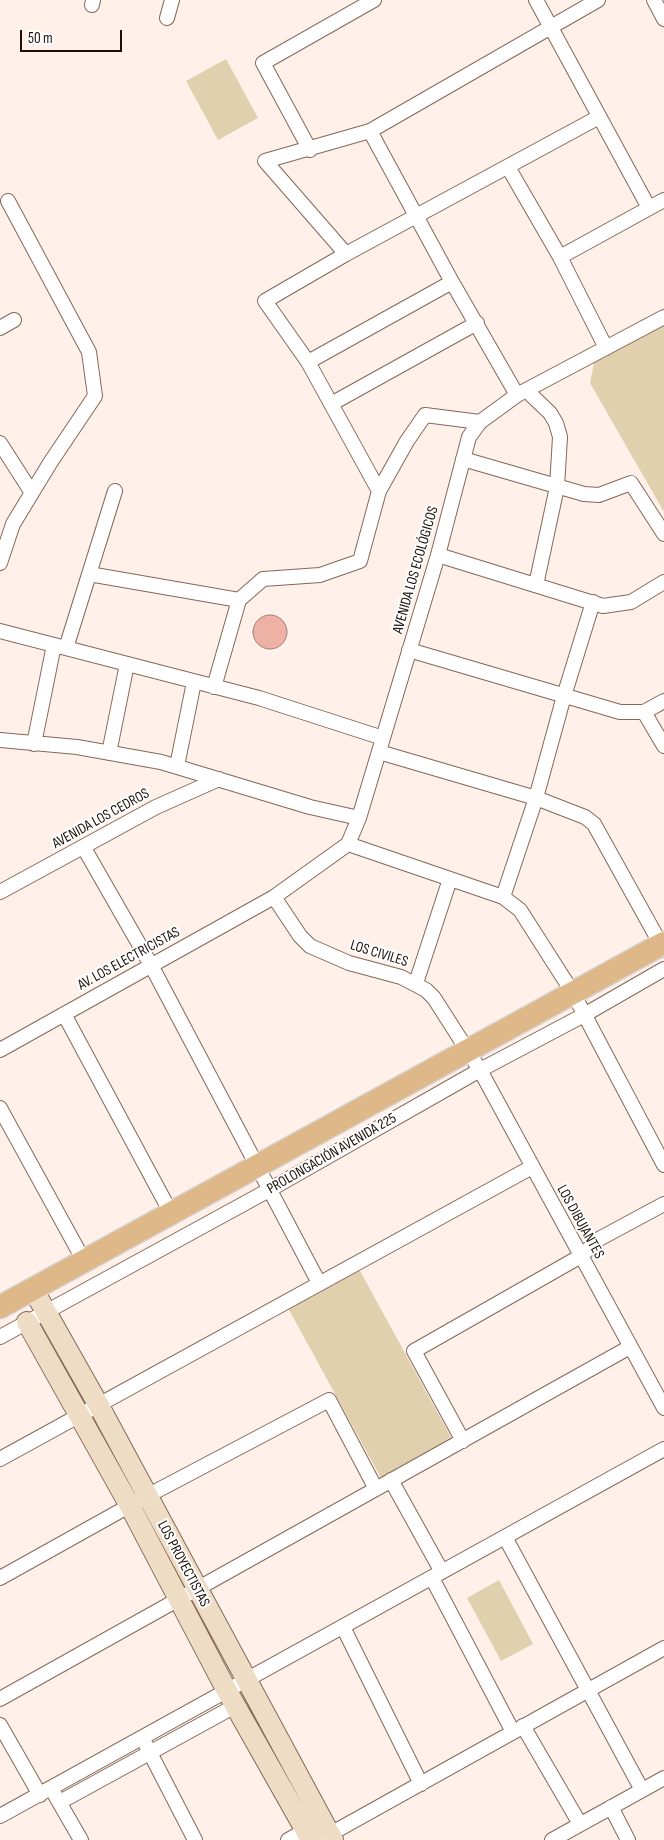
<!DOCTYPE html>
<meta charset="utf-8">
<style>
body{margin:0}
#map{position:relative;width:664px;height:1840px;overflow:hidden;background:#fff1ea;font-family:"Sofia Sans Condensed",sans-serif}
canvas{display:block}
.scale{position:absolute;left:20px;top:30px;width:102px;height:22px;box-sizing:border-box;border:2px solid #1c110a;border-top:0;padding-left:6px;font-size:15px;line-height:18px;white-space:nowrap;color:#1c110a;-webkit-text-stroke:4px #fff;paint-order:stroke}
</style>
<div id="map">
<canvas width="664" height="1840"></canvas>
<div class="scale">50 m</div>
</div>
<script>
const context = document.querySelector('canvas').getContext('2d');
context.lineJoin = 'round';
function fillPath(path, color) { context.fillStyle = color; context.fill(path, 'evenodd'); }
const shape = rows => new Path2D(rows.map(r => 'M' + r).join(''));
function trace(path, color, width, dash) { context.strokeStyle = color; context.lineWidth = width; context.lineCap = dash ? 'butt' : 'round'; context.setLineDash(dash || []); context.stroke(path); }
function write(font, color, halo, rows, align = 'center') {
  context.font = font + ' "Sofia Sans Condensed",sans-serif'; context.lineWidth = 4; context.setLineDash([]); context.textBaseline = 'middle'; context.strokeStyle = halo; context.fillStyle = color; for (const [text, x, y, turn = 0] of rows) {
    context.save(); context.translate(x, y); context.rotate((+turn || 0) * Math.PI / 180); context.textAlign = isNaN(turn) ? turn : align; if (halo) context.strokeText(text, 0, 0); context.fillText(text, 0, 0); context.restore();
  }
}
const green = shape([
 [226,59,258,118,218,140,186,81],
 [664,323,664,512,590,383,594,363],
 [359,1269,452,1439,381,1478,288,1308],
 [499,1580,533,1644,501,1661,467,1598]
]);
const building = shape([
 '253 632a17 17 0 1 1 34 0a17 17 0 1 1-34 0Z'
]);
const street = shape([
 [536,0,649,208],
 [654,0,664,19],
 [92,5,93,0],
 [167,18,172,0],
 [370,131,452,282,517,395],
 [310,150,263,63,374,0],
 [508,167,560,257,606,348],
 [346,254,265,161,370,131,598,0],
 [560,257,664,200],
 [0,328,14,320],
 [308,362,452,282],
 [526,390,550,413,556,423,560,437,557,487,536,585],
 [331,404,477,323],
 [0,443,32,493],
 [463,459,584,494,599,495,631,483,664,534],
 [379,491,308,362,265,301,346,254,599,117],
 [438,555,603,606,631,602,664,582],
 [0,563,13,524,50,463,95,396,89,352,8,201],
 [89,574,239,600],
 [0,631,259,698,383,738],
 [66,648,115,491],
 [409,650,620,712,644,712,664,701],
 [214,687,239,600,263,579,320,575,360,561,379,491,407,441,425,415,480,422],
 [644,712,664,746],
 [0,740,77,747,161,762,310,807,359,818],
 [34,744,54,645],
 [379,752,536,798,585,817,594,824,664,950],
 [109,753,127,664],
 [177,766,194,682],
 [348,844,503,897,520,910,573,993,664,1165],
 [84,848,151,965,319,1283],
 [0,892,156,807,219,779],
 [274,897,300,936,310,946,349,963,401,977,426,990,434,998,480,1070,664,1408],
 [503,897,536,798,564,696,593,602],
 [416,983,450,879],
 [64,1014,171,1213],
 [0,1050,274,897,348,844,359,818,438,555,469,437,480,422,517,395,664,317],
 [0,1108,84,1261],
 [0,1337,269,1190,480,1070,584,1015,664,969],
 [463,1441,414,1351,581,1256,599,1239,664,1204],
 [0,1459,532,1167],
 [391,1480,442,1572],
 [505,1537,642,1790],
 [0,1578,147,1496,329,1400,376,1489],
 [432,1578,513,1732],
 [343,1627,421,1784],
 [0,1699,630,1347],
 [0,1725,40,1795],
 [523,1726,580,1824],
 [146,1745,195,1840],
 [55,1795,81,1840],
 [60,1802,235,1706],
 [611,1807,628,1840],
 [0,1816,664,1449],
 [323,1838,664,1648],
 [288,1840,306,1830],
 [552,1840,664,1778]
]);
const secondary = shape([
 [33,1289,98,1404,333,1840],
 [27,1322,130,1506,227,1691,311,1840]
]);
const primary = shape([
 [0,1307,664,943]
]);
const streetNames = [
 ["AVENIDA LOS ECOLÓGICOS",416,570,-74],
 ["AVENIDA LOS CEDROS",101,819,-29],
 ["LOS CIVILES",379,954,17],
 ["AV. LOS ELECTRICISTAS",129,959,-29],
 ["PROLONGACIÓN AVENIDA 225",332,1154,-30],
 ["LOS DIBUJANTES",580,1222,61],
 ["LOS PROYECTISTAS",183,1564,62]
];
fillPath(green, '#e0d0ae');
fillPath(building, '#edb1a5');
trace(building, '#9f7d75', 1);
trace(street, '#846757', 16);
trace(secondary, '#846757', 22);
trace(primary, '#d6d4d3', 25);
trace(street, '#fff', 14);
trace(secondary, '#efdcc4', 20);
trace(primary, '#dfb889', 22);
write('15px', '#1c110a', '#fff', streetNames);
</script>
